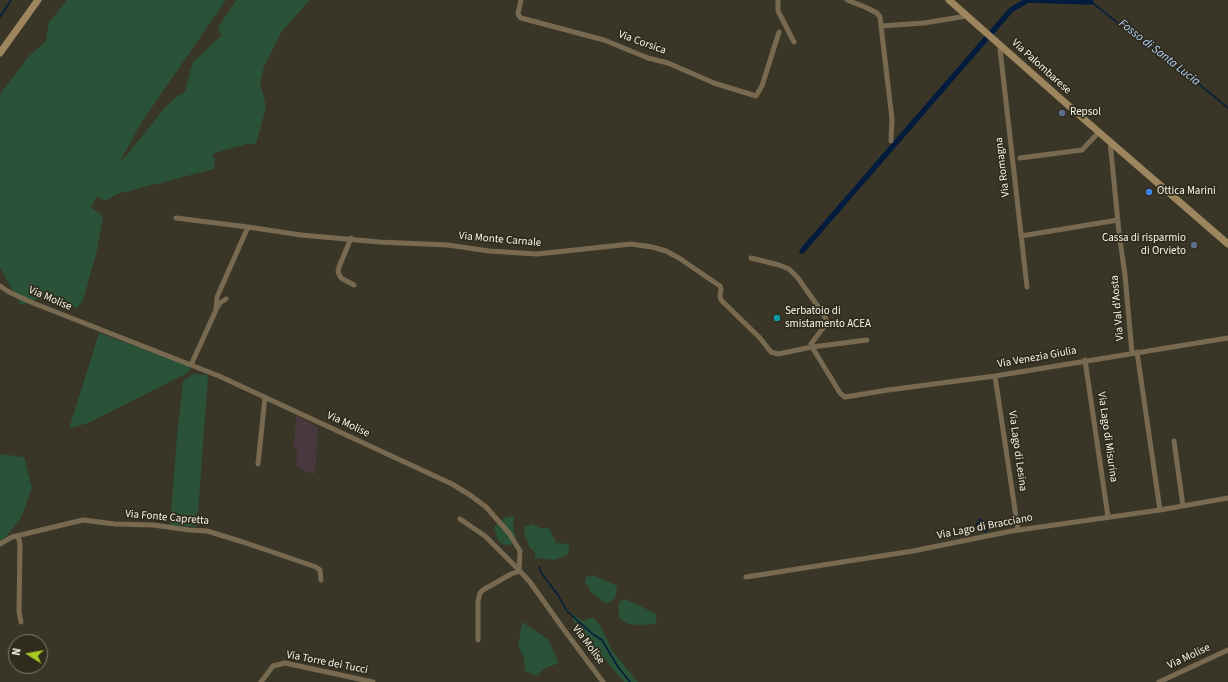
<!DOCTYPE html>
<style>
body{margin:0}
#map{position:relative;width:1228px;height:682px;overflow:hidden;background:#3a3627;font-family:"Source Sans 3",sans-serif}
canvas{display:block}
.north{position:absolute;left:8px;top:634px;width:40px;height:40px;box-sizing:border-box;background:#302c1d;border:1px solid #807c6f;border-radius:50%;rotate:281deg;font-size:11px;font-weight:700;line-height:16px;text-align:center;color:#f7f5eb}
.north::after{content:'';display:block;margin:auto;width:14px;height:18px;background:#a6c821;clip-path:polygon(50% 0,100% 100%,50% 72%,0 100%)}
</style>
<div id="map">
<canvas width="1228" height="682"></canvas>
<div class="north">N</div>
</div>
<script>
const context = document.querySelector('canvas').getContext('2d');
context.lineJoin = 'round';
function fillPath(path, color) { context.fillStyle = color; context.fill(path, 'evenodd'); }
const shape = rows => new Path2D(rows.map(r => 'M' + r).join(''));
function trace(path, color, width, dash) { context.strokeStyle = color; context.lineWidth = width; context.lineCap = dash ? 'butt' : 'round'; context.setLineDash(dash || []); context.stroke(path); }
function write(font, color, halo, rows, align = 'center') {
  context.font = font + ' "Source Sans 3",sans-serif'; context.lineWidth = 3.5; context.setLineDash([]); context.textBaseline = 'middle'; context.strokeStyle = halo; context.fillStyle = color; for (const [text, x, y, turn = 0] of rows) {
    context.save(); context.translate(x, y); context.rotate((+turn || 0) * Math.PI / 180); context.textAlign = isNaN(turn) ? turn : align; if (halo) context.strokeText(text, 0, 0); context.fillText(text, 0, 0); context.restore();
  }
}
const industrial = shape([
 [296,416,318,427,315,473,313,474,310,472,308,473,296,466,298,452,294,447]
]);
const green = shape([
 [67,0,226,0,143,120,120,161,125,157,168,104,185,91,193,62,221,36,218,27,237,0,310,0,282,31,264,67,260,83,266,107,256,144,246,144,212,154,215,159,214,169,117,194,106,201,97,196,91,207,103,217,97,250,83,301,77,308,38,299,21,305,0,268,0,94,29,56,46,41,49,22],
 [99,333,188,365,191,368,189,372,152,391,88,423,71,428,70,426],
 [193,374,208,375,197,527,170,525,177,436,183,381],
 [0,454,24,457,32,488,20,520,0,543],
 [514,516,513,528,516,536,511,545,503,544,498,541,494,527,506,517],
 [532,524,540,528,549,528,556,543,569,544,568,555,555,560,535,558,535,552,530,548,524,533,525,526],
 [593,575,617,586,615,598,607,604,590,592,590,588,585,583,586,577],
 [625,599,655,613,657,624,642,625,628,624,619,618,619,602],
 [571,613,583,621,593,617,601,627,613,652,638,682,624,682,574,622],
 [522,622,548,639,559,663,545,668,537,676,525,671,524,657,518,647]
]);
const water = shape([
 [980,518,990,527,986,533,975,525]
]);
const stream = shape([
 [1089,0,1129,32,1162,54,1228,108],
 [0,17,11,0],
 [539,567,542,574,558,595,567,611,594,635,602,640,618,667,630,682]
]);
const canal = shape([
 [802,251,1011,10,1028,0,1091,2]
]);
const street = shape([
 [521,0,518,13,519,16,521,18,604,40,648,58,668,63,714,83,756,96,762,86,779,32],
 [778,0,778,11,794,42],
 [847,0,865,7,877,13,880,17,881,26,924,23,967,16],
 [881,26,892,119,891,141],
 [1002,46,1000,49,1027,287],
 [1110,141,1119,233,1125,275,1132,353],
 [1020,158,1082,150,1099,132],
 [176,218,248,227],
 [1021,236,1118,220],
 [351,238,339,267,338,272,341,278,354,285],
 [751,258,779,265,789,269,798,278,819,308,826,319,826,324,811,344],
 [0,286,9,292,33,303,219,376,452,484,470,495,486,507,509,533,520,551,519,570,530,582,562,627,603,682],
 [216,309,220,303,226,299],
 [812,347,867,340],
 [1137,352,1160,510],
 [1085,360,1108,517],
 [191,365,216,310,217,297,248,227,301,235,379,242,448,245,489,251,537,254,631,244,652,247,666,251,679,258,720,286,721,289,720,296,721,300,760,338,771,352,778,354,812,347,834,383,840,393,845,397,888,390,995,376,1228,338],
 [995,376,1018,530],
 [1174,441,1183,506],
 [258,464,265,397],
 [460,519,485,536,519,570],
 [18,536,20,544,19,612,21,622],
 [0,544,12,537,83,520,115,524,153,525,189,530,207,531,243,542,316,567,320,570,321,580],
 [746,577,913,551,1012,531,1160,510,1228,498],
 [478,640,478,601,480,593,483,590,511,574,520,571],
 [261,682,273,666,285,663,373,682],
 [1159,682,1228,650]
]);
const secondary = shape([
 [949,0,1078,114,1228,244],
 [0,53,38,0]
]);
const markers = [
 [1062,113,4,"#5c6f8a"],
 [1149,192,4,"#3f7fe0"],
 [1194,245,4,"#5c6f8a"],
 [777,318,4,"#0f9aa8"]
];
const streetNames = [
 ["Via Corsica",642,43,20],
 ["Via Palombarese",1041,67,42],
 ["Via Romagna",1003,167,-97],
 ["Via Monte Carnale",500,240,5],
 ["Via Molise",50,299,23],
 ["Via Val d'Aosta",1118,308,-95],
 ["Via Venezia Giulia",1037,358,-10],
 ["Via Molise",348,425,25],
 ["Via Lago di Misurina",1107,437,82],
 ["Via Lago di Lesina",1017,451,82],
 ["Via Fonte Capretta",167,518,5],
 ["Via Lago di Bracciano",985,527,-11],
 ["Via Molise",588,645,53],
 ["Via Molise",1189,657,-25],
 ["Via Torre dei Tucci",327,663,11]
];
const poiNames = [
 ["Repsol",1070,113],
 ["Ottica Marini",1157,192],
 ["Cassa di risparmio",1186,239,"right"],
 ["di Orvieto",1186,252,"right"],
 ["Serbatoio di",785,312],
 ["smistamento ACEA",785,325]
];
const waterNames = [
 ["Fosso di Santa Lucia",1159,53,38]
];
fillPath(industrial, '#4a3841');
fillPath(green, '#295238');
fillPath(water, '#031c3e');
trace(stream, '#031c3e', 1.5);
trace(canal, '#031c3e', 5.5);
trace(street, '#786951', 5);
trace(secondary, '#9d855e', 7);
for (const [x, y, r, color] of markers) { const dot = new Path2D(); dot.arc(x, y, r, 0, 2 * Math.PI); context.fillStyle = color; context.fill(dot); trace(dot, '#302c1d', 1.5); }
write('11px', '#f7f5eb', '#302c1d', streetNames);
write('11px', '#f7f5eb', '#302c1d', poiNames, 'left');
write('italic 12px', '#aecffc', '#302c1d', waterNames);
</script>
